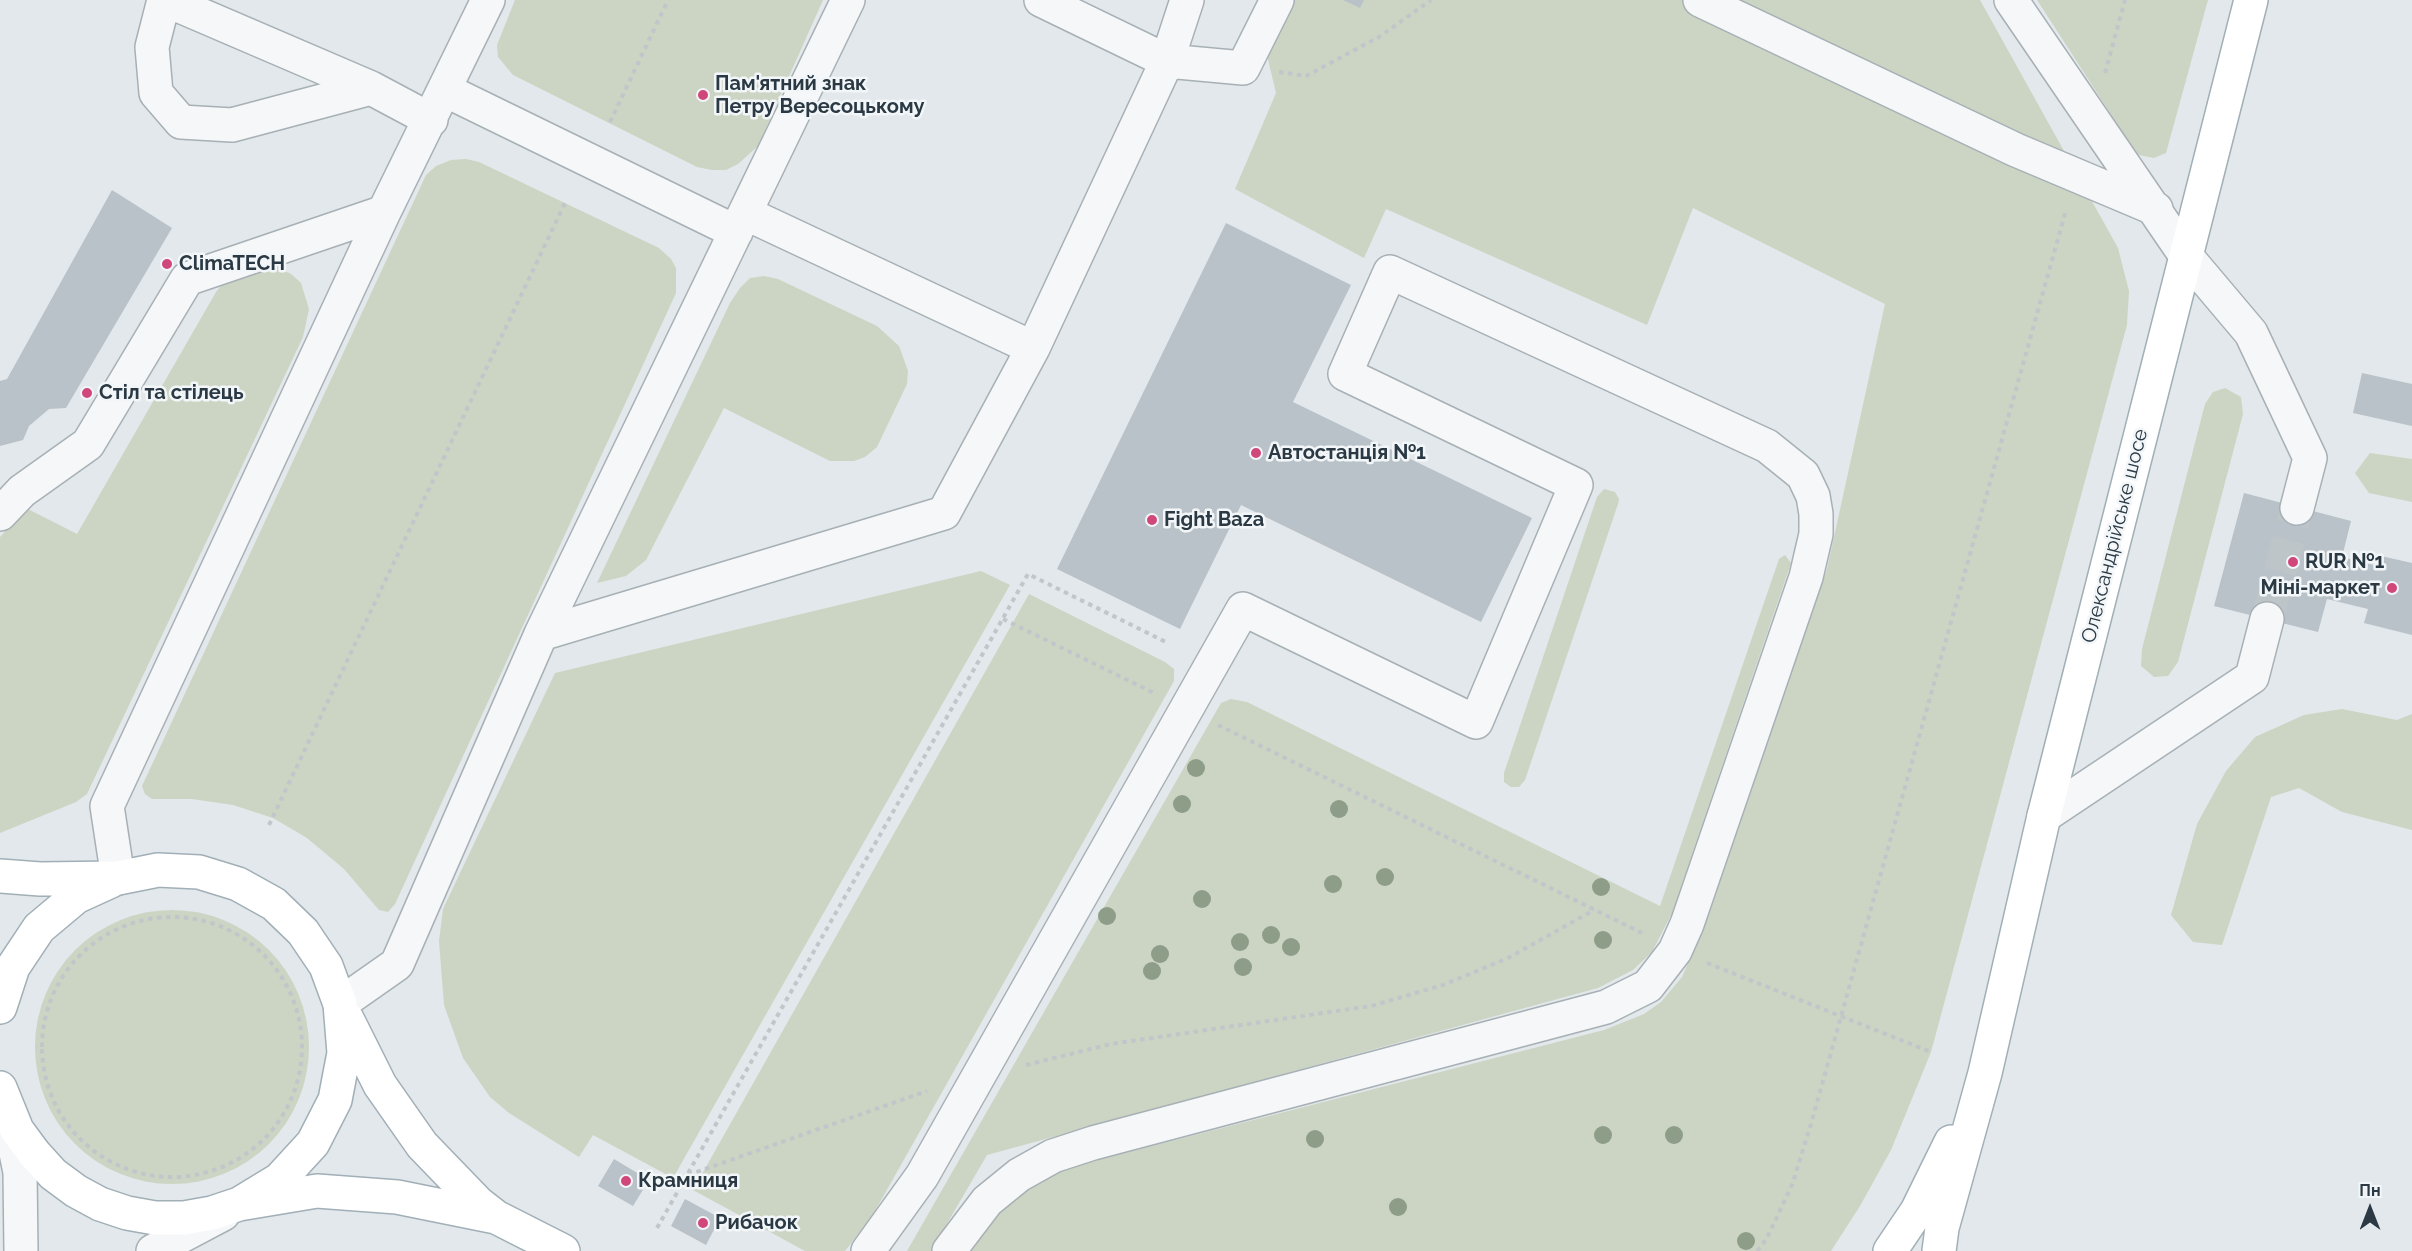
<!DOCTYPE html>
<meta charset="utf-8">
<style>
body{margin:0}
#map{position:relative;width:2412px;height:1251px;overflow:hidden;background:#e2e8eb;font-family:Raleway,sans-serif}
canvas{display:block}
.north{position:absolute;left:2340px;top:1179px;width:60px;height:60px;-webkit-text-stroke:4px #f2f6f8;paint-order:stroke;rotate:0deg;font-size:16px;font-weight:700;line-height:24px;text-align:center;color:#2a3943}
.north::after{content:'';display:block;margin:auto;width:21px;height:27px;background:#2a3943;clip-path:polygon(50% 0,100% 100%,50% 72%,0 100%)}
</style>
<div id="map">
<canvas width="2412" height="1251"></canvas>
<div class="north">Пн</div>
</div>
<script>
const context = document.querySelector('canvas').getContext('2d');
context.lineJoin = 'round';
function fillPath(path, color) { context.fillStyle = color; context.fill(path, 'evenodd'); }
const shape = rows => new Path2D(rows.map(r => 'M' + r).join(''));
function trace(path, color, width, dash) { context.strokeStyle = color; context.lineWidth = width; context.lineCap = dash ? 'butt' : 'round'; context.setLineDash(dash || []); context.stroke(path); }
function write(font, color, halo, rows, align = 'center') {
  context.font = font + ' Raleway,sans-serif'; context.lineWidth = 5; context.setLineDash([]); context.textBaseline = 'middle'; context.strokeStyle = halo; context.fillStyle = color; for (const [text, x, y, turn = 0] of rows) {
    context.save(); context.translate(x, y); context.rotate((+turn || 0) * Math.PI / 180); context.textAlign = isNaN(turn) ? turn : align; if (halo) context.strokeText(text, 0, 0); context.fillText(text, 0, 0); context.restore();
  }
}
const green = shape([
 [515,0,823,0,758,146,738,164,726,170,712,170,697,167,513,75,498,57,497,45],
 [1263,0,1980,0,2118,248,2129,291,2127,325,1931,1052,1891,1150,1860,1206,1831,1251,965,1251,983,1225,1014,1198,1049,1175,1070,1167,1604,1030,1644,1014,1661,1002,1682,977,1709,915,1827,569,1885,304,1693,208,1647,325,1386,209,1364,258,1235,189,1276,93,1257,13],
 [2037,0,2208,0,2166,153,2154,158,2139,155,2134,150],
 [466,159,479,162,659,248,671,259,676,268,676,293,395,904,388,912,379,910,344,869,307,838,273,818,233,805,192,799,152,799,145,794,142,786,426,175,436,166,451,160],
 [260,265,277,267,291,274,301,283,309,309,303,337,87,794,76,802,0,833,0,537,26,508,77,534,216,292,225,281],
 [764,276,778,279,877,326,899,346,908,371,907,384,877,447,865,457,854,461,830,461,724,408,646,560,626,576,597,583,730,303,740,288,750,278],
 [2225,388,2241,397,2243,414,2178,662,2168,676,2154,677,2141,666,2142,649,2205,404,2213,392],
 [2370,453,2412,459,2412,502,2369,493,2355,473],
 [1604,489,1615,492,1619,499,1618,504,1525,780,1519,787,1511,787,1504,782,1504,773,1597,497],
 [1785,555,1791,563,1672,913,1652,952,1633,970,1598,988,987,1155,931,1251,907,1251,1221,703,1231,699,1247,702,1660,906,1779,559],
 [981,571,1010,585,673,1178,593,1135,579,1157,509,1113,490,1097,463,1058,444,1005,439,941,443,909,555,673],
 [1029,594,1165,662,1174,669,1174,681,871,1218,845,1251,805,1251,693,1190],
 [2342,709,2397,720,2412,714,2412,830,2342,812,2299,788,2271,797,2222,945,2193,942,2171,915,2197,824,2226,771,2255,737,2304,715],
 '35 1047a137 137 0 1 1 274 0a137 137 0 1 1-274 0Z'
]);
const building = shape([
 [1343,0,1364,0,1360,8],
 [112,190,172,228,66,408,49,409,29,426,23,440,0,446,0,381,7,379],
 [1226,223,1351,285,1293,402,1532,518,1481,622,1241,505,1180,629,1057,569],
 [2362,373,2412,384,2412,426,2353,413],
 [2244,493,2351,521,2342,557,2378,566,2381,556,2412,563,2412,635,2364,623,2368,609,2327,599,2318,632,2214,606],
 [614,1159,649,1180,633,1206,598,1186],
 [685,1199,720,1218,706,1245,671,1226]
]);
const minorTunnel = shape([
 [2267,619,2297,508]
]);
const path = shape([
 [1279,72,1306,76,1379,37,1431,0],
 [2105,73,2125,0],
 [610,122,668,0],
 [1003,619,1156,694],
 [1218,725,1642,933],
 [269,825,565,203],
 '42 1047a130 130 0 1 1 260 0a130 130 0 1 1-260 0Z',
 [1707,963,1931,1052],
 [1026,1065,1111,1044,1371,1006,1443,985,1508,958,1594,910],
 [688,1175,927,1091],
 [657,1228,1028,574,1166,642],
 [1757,1251,1766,1240,1792,1185,1811,1124,2066,210]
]);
const minor = shape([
 [164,0,152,47,156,93,181,122,232,125,371,88],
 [166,0,371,88,431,120],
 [1187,0,1167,61,1243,68,1277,0],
 [1700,0,2016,150,2156,209],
 [2011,0,2186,256,2251,333,2310,458,2297,508],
 [445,90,736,232],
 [1033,348,1167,61,1041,0],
 [0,514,22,491,88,444,187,279,384,212],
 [541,634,944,513,1033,348,745,213],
 [2044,816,2252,677,2267,619],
 [118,878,107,806,384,212,488,0],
 [340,1004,397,964,541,634,848,0],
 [8,1115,20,1172,21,1251],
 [153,1251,223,1214],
 [868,1251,922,1176,1243,609,1476,722,1576,485,1345,374,1390,272,1767,446,1803,475,1813,496,1816,514,1816,534,1806,577,1687,924,1675,951,1648,986,1606,1007,1093,1143,1053,1156,1019,1175,987,1201,949,1251]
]);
const major = shape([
 [0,876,40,879,118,878,158,870,199,872,238,884,274,904,303,932,326,966,340,1004,344,1053,335,1100,313,1143,280,1179,239,1204],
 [0,1007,13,967,39,928,76,897,111,881],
 [347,1019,380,1085,422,1145,478,1203,496,1217,563,1251],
 [0,1088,17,1130,34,1153,53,1174,76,1191,100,1204,127,1213,155,1218,184,1218,212,1213,239,1204,317,1191,397,1197,496,1217],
 [1890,1251,1917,1211,1951,1142],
 [1939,1251,1942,1228,1985,1073,2044,816,2251,0]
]);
const trees = [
 [1196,768],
 [1182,804],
 [1339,809],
 [1385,877],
 [1333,884],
 [1601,887],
 [1202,899],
 [1107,916],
 [1271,935],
 [1603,940],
 [1240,942],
 [1291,947],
 [1160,954],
 [1243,967],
 [1152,971],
 [1603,1135],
 [1674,1135],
 [1315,1139],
 [1398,1207],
 [1746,1241]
];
const markers = [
 [703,95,6,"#d0477a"],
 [167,264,6,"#d0477a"],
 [87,393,6,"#d0477a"],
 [1256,453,6,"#d0477a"],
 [1152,520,6,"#d0477a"],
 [2293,562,6,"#d0477a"],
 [2392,588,6,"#d0477a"],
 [626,1181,6,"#d0477a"],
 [703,1223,6,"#d0477a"]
];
const poiNames = [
 ["Пам'ятний знак",715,84],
 ["Петру Вересоцькому",715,107],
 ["ClimaTECH",179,264],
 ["Стіл та стілець",99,393],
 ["Автостанція №1",1268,453],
 ["Fight Baza",1164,520],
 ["RUR №1",2305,562],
 ["Міні-маркет",2380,588,"right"],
 ["Крамниця",638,1181],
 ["Рибачок",715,1223]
];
const streetNames = [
 ["Олександрійське шосе",2115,536,-76]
];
fillPath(green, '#ccd5c3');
fillPath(building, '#b9c2c8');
trace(minorTunnel, '#bdc5c9', 33, [33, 16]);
trace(minor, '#a7b0b5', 36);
trace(major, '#a1afb7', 36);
trace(path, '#c0c6ca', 4, [4.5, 4.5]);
trace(minor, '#f5f7f9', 33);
trace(major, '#fff', 33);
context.fillStyle = '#8d9d88';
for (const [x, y] of trees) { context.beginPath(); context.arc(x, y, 9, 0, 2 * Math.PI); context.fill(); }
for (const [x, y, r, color] of markers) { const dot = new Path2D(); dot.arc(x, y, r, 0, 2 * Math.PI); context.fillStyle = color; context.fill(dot); trace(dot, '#f2f6f8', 2); }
write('bold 20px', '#2a3943', '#f2f6f8', poiNames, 'left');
write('20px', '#2a3943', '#f2f6f8', streetNames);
</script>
